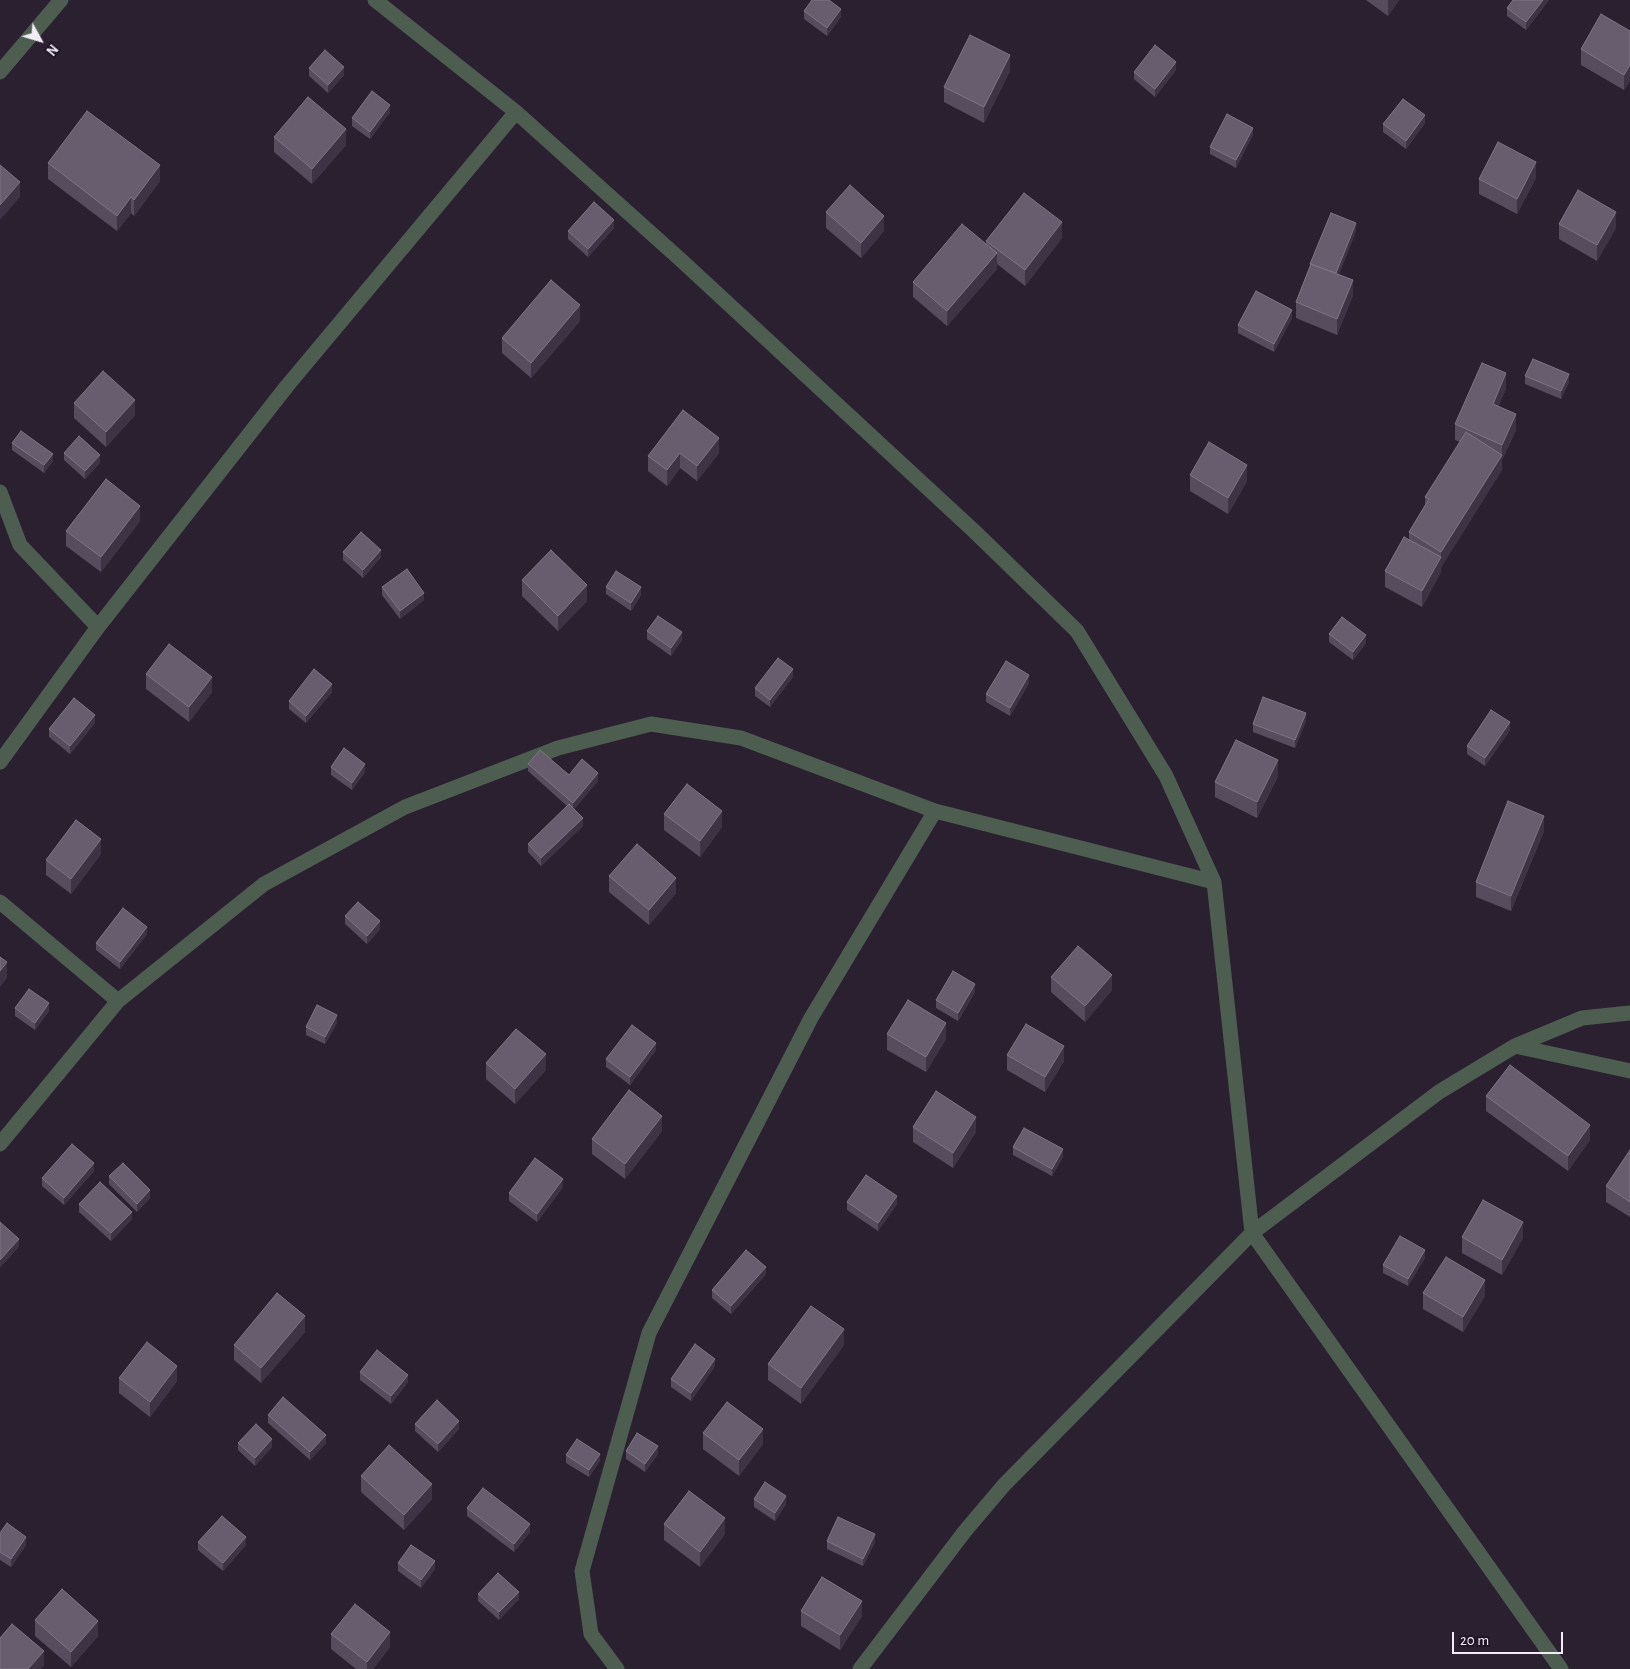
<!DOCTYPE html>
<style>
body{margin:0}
#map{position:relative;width:1630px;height:1669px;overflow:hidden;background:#2a2030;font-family:"Alegreya Sans",sans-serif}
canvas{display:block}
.north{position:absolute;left:15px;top:15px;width:50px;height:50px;-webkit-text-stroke:4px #201626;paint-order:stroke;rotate:129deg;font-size:14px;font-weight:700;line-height:20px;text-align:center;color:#f3ecf8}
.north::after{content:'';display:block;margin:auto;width:18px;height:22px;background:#f3ecf8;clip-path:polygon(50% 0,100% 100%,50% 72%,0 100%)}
.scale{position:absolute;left:1452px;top:1632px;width:111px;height:22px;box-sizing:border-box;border:2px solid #f3ecf8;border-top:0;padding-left:6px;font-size:15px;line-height:18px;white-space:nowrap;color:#f3ecf8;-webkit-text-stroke:4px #201626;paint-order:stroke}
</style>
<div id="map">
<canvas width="1630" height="1669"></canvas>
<div class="north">N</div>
<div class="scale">20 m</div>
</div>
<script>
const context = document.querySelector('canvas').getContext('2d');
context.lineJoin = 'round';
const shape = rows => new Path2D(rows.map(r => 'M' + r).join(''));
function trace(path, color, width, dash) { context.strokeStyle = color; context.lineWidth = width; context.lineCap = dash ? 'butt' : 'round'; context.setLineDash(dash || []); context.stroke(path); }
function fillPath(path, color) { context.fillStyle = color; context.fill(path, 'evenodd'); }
const minor = shape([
 [375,0,516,112,682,261,974,531,1077,631,1166,776,1214,882,1252,1233,1561,1669],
 [0,72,61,0],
 [0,492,20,545,98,627],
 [0,762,98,627,287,386,516,112],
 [0,902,118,1001],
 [1515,1046,1630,1071],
 [0,1144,118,1001,264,884,405,807,558,748,651,724,741,738,935,811,1214,882],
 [617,1669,591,1634,582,1571,649,1333,811,1018,935,811],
 [860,1669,965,1531,1004,1485,1252,1233,1439,1092,1515,1046,1582,1018,1630,1013]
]);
const wall = shape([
 [1366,0,1399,0,1388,16],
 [1549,0,1526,30,1507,16,1507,8],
 [804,11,841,17,827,36,804,19],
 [1630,31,1630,81,1624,90,1581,65,1581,49],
 [309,68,344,75,328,93,309,76],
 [1176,70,1155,97,1134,79,1134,72],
 [1010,71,984,123,944,102,944,87],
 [390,112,370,139,352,126,352,118],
 [1425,123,1406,149,1383,132,1383,124],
 [1253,135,1236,168,1210,154,1210,147],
 [274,137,346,145,312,184,274,152],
 [48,163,160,181,134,216,131,213,117,231,48,179],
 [1536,178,1517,214,1479,194,1479,179],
 [826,212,884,231,861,258,826,228],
 [1559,224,1616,228,1597,261,1559,239],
 [614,228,588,257,568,239,568,231],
 [1356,231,1339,274,1353,295,1337,335,1296,318,1296,302,1310,266,1310,264],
 [1062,238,1025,286,997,264,997,269,947,326,913,297,913,282,986,244,986,241],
 [1292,318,1274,352,1238,333,1238,325],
 [580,321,531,378,502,353,502,338],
 [1525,376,1569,382,1561,399,1525,384],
 [1506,389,1498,406,1516,430,1502,460,1502,470,1441,567,1441,572,1422,607,1385,587,1385,571,1409,539,1409,532,1425,505,1425,497,1460,442,1455,440,1455,424],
 [74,403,135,415,106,447,74,418],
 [683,410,719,453,697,481,680,468,667,486,648,471,648,456],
 [12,443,53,461,44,473,12,450],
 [64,453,100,463,85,479,64,460],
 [1190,475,1247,481,1228,514,1190,491],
 [140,521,101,572,66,546,66,531],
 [343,552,381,557,363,578,343,560],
 [522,580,587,601,558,631,522,596],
 [382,587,424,600,400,619,382,595],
 [606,587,641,595,631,611,606,594],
 [647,631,682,640,671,656,647,639],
 [1329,634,1366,643,1353,660,1329,642],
 [146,674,212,692,189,722,146,689],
 [793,677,770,707,755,696,755,688],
 [1029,683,1010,716,986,702,986,694],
 [332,692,306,723,289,709,289,701],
 [1306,721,1295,748,1253,732,1253,724],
 [95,723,70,754,49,737,49,729],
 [1510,730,1485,766,1467,754,1467,746],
 [528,764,569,775,598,781,574,809,583,826,541,866,528,852,528,844,567,806,528,771],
 [331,767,365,772,352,790,331,775],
 [1278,776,1257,818,1215,797,1215,782],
 [664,814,722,827,700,857,664,830],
 [1544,831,1511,911,1476,897,1476,882],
 [101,854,71,894,46,875,46,860],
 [609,876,676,893,649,925,609,892],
 [345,916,380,929,367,944,345,924],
 [147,934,120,969,96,950,96,943],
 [1051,977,1112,990,1085,1022,1051,992],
 [975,992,958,1021,936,1008,936,1000],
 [15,1008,49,1011,35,1030,15,1016],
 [337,1023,325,1044,306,1035,306,1027],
 [887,1034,946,1039,926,1072,887,1050],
 [656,1050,630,1085,606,1067,606,1059],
 [1007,1055,1064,1061,1045,1092,1007,1070],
 [486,1063,546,1070,515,1104,486,1079],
 [1486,1096,1590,1140,1568,1171,1486,1111],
 [913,1127,976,1132,953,1168,913,1142],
 [662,1131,625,1179,592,1154,592,1139],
 [1013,1147,1063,1157,1052,1176,1013,1155],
 [1630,1150,1630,1217,1606,1202,1606,1186],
 [94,1171,64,1205,42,1186,42,1178],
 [109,1176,150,1198,137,1212,109,1184],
 [563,1187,537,1222,509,1201,509,1193],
 [847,1202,897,1204,878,1231,847,1210],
 [79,1204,132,1219,111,1241,79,1212],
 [1462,1237,1523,1238,1502,1275,1462,1253],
 [1425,1258,1408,1286,1383,1273,1383,1265],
 [766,1274,731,1314,712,1298,712,1290],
 [1423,1293,1485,1296,1463,1332,1423,1309],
 [305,1332,261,1383,234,1360,234,1345],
 [844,1345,801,1404,768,1380,768,1364],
 [715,1366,691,1401,671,1387,671,1379],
 [360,1372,408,1382,391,1404,360,1380],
 [119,1378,177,1381,150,1417,119,1393],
 [268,1415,326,1443,310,1460,268,1423],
 [415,1424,459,1429,438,1452,415,1431],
 [703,1433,763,1444,739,1476,703,1449],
 [238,1443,272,1447,255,1466,238,1450],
 [626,1451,658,1454,645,1472,626,1459],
 [566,1455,600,1461,589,1477,566,1463],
 [361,1476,432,1499,404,1530,361,1492],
 [754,1499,786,1504,775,1521,754,1507],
 [467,1508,530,1532,514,1552,467,1516],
 [664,1524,725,1534,700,1567,664,1540],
 [0,1533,26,1545,11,1567,0,1560],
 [827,1541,875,1542,863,1566,827,1549],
 [198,1542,246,1545,223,1571,198,1550],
 [398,1563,435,1569,421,1588,398,1571],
 [478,1594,519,1599,499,1620,478,1601],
 [801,1611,862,1616,840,1650,801,1626],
 [35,1620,98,1636,71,1667,35,1636],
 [331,1634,390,1647,373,1669,356,1669,331,1649]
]);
const shadedWall = shape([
 [1388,0,1399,0,1388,16],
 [1543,0,1549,0,1526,30,1526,22],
 [841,9,841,17,827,36,827,28],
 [1010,55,1010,71,984,123,984,107],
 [1176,62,1176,70,1155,97,1155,89],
 [1630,65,1630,81,1624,90,1624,75],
 [344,67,344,75,328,93,328,85],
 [390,105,390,112,370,139,370,132],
 [1425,115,1425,123,1406,149,1406,141],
 [1253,128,1253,135,1236,168,1236,160],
 [346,129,346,145,312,184,312,169],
 [1536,162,1536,178,1517,214,1517,199],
 [160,165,160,181,134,216,134,200],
 [20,182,20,197,0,220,0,205],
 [131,197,131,213,117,231,117,216],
 [1616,212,1616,228,1597,261,1597,245],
 [884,216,884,231,861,258,861,243],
 [614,220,614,228,588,257,588,249],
 [1062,222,1062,238,1025,286,1025,270],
 [1356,223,1356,231,1336,281,1336,273],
 [997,253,997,269,947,326,947,311],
 [1353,280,1353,295,1337,335,1337,319],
 [580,305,580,321,531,378,531,363],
 [1292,310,1292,318,1274,352,1274,344],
 [1506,373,1506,389,1493,419,1493,404],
 [1569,374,1569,382,1561,399,1561,391],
 [135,400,135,415,106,447,106,432],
 [1516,414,1516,430,1502,460,1502,470,1441,568,1441,552,1502,455,1502,445],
 [719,438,719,453,697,481,697,466],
 [680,453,680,468,667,486,667,470],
 [53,454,53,461,44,473,44,465],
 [100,455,100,463,85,479,85,471],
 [1247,465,1247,481,1228,514,1228,498],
 [140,506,140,521,101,572,101,557],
 [381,550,381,557,363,578,363,570],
 [1441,557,1441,572,1422,607,1422,591],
 [587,585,587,601,558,631,558,616],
 [641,587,641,595,631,611,631,603],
 [424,593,424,600,400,619,400,611],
 [682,632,682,640,671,656,671,648],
 [1366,635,1366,643,1353,660,1353,652],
 [793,669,793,677,770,707,770,700],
 [1029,675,1029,683,1010,716,1010,708],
 [212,677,212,692,189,722,189,707],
 [332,684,332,692,306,723,306,716],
 [1306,713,1306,721,1295,748,1295,740],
 [95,715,95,723,70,754,70,746],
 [1510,722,1510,730,1485,766,1485,758],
 [1278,760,1278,776,1257,818,1257,802],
 [365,764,365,772,352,790,352,783],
 [598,773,598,781,573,811,573,803],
 [722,811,722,827,700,857,700,841],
 [1544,816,1544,831,1511,911,1511,896],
 [583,818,583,826,541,866,541,858],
 [101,839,101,854,71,894,71,879],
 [676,878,676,893,649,925,649,910],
 [380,921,380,929,367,944,367,936],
 [147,927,147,934,120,969,120,962],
 [7,962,7,978,0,987,0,971],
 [1112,975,1112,990,1085,1022,1085,1006],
 [975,984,975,992,958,1021,958,1013],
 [49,1003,49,1011,35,1030,35,1023],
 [337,1015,337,1023,325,1044,325,1037],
 [946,1023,946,1039,926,1072,926,1057],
 [656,1043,656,1050,630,1085,630,1077],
 [1064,1046,1064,1061,1045,1092,1045,1077],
 [546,1054,546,1070,515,1104,515,1089],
 [662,1116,662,1131,625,1179,625,1164],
 [976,1117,976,1132,953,1168,953,1153],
 [1590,1125,1590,1140,1568,1171,1568,1156],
 [1063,1149,1063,1157,1052,1176,1052,1169],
 [94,1163,94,1171,64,1205,64,1198],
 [563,1179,563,1187,537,1222,537,1214],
 [150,1190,150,1198,137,1212,137,1204],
 [897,1196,897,1204,878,1231,878,1223],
 [132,1212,132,1219,111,1241,111,1233],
 [1523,1222,1523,1238,1502,1275,1502,1260],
 [19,1239,19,1247,0,1268,0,1260],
 [1425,1250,1425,1258,1408,1286,1408,1279],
 [766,1267,766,1274,731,1314,731,1306],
 [1485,1280,1485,1296,1463,1332,1463,1317],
 [305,1316,305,1332,261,1383,261,1368],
 [844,1329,844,1345,801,1404,801,1388],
 [715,1359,715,1366,691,1401,691,1393],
 [177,1366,177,1381,150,1417,150,1402],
 [408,1375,408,1382,391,1404,391,1396],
 [459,1421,459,1429,438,1452,438,1444],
 [763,1429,763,1444,739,1476,739,1460],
 [326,1435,326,1443,310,1460,310,1452],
 [272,1439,272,1447,255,1466,255,1458],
 [658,1446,658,1454,645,1472,645,1464],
 [600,1454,600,1461,589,1477,589,1470],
 [432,1484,432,1499,404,1530,404,1515],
 [786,1496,786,1504,775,1521,775,1513],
 [725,1518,725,1534,700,1567,700,1552],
 [530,1524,530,1532,514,1552,514,1544],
 [875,1534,875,1542,863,1566,863,1559],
 [26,1537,26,1545,11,1567,11,1559],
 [246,1537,246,1545,223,1571,223,1563],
 [435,1561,435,1569,421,1588,421,1580],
 [519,1592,519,1599,499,1620,499,1612],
 [862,1601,862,1616,840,1650,840,1635],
 [98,1621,98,1636,71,1667,71,1652],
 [390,1632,390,1647,373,1669,367,1669,367,1662],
 [44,1651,44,1666,41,1669,28,1669]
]);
const building = shape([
 [812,0,829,0,841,9,827,28,804,11,812,0],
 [1513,0,1543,0,1526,22,1507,8,1513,0],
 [1601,14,1630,31,1630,65,1624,75,1581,49,1601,14],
 [970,35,1010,55,984,107,944,87,970,35],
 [1155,45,1176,62,1155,89,1134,72,1155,45],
 [325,50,344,67,328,85,309,68,325,50],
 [372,91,390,105,370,132,352,118,372,91],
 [308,97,346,129,312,169,274,137,308,97],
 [1403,99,1425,115,1406,141,1383,124,1403,99],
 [87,111,160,165,134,200,131,197,117,216,48,163,87,111],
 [1227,114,1253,128,1236,160,1210,147,1227,114],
 [1498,142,1536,162,1517,199,1479,179,1498,142],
 [0,165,20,182,0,205,0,165],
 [850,185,884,216,861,243,826,212,850,185],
 [1578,190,1616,212,1597,245,1559,224,1578,190],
 [1024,193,1062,222,1025,270,986,241,1024,193],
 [594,202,614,220,588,249,568,231,594,202],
 [1331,213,1356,223,1336,273,1310,264,1331,213],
 [962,224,997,253,947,311,913,282,962,224],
 [1311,264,1353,280,1337,319,1296,302,1311,264],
 [551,280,580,305,531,363,502,338,551,280],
 [1256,291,1292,310,1274,344,1238,325,1256,291],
 [1533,359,1569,374,1561,391,1525,376,1533,359],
 [1482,363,1506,373,1493,404,1516,414,1502,445,1455,424,1482,363],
 [103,371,135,400,106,432,74,403,103,371],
 [683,410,719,438,697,466,680,453,667,470,648,456,683,410],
 [21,431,53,454,44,465,12,443,21,431],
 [1466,432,1502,455,1441,552,1409,532,1429,499,1425,497,1466,432],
 [79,436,100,455,85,471,64,453,79,436],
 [1209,442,1247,465,1228,498,1190,475,1209,442],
 [106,479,140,506,101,557,66,531,106,479],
 [361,532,381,550,363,570,343,552,361,532],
 [1404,537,1441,557,1422,591,1385,571,1404,537],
 [551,550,587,585,558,616,522,580,551,550],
 [407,569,424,593,400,611,382,587,407,569],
 [616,571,641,587,631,603,606,587,616,571],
 [658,616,682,632,671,648,647,631,658,616],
 [1342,617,1366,635,1353,652,1329,634,1342,617],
 [169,644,212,677,189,707,146,674,169,644],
 [778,658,793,669,770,700,755,688,778,658],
 [1006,661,1029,675,1010,708,986,694,1006,661],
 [314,669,332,684,306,716,289,701,314,669],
 [1263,697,1306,713,1295,740,1253,724,1263,697],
 [74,698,95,715,70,746,49,729,74,698],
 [1491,710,1510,722,1485,758,1467,746,1491,710],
 [1236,740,1278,760,1257,802,1215,782,1236,740],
 [344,748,365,764,352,783,331,767,344,748],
 [540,750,569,775,582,759,598,773,573,803,528,764,540,750],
 [687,784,722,811,700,841,664,814,687,784],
 [1508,801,1544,816,1511,896,1476,882,1508,801],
 [569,804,583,818,541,858,528,844,569,804],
 [76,820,101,839,71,879,46,860,76,820],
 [637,844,676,878,649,910,609,876,637,844],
 [358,902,380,921,367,936,345,916,358,902],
 [123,908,147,927,120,962,96,943,123,908],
 [1078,946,1112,975,1085,1006,1051,977,1078,946],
 [0,957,7,962,0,971,0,957],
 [953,971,975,984,958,1013,936,1000,953,971],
 [29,989,49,1003,35,1023,15,1008,29,989],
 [908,1000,946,1023,926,1057,887,1034,908,1000],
 [317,1005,337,1015,325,1037,306,1027,317,1005],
 [1026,1024,1064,1046,1045,1077,1007,1055,1026,1024],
 [632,1025,656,1043,630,1077,606,1059,632,1025],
 [516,1029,546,1054,515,1089,486,1063,516,1029],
 [1510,1065,1590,1125,1568,1156,1486,1096,1510,1065],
 [629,1090,662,1116,625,1164,592,1139,629,1090],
 [936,1091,976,1117,953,1153,913,1127,936,1091],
 [1024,1128,1063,1149,1052,1169,1013,1147,1024,1128],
 [72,1144,94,1163,64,1198,42,1178,72,1144],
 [1630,1150,1630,1202,1606,1186,1630,1150],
 [535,1158,563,1179,537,1214,509,1193,535,1158],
 [123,1163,150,1190,137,1204,109,1176,123,1163],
 [866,1175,897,1196,878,1223,847,1202,866,1175],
 [100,1182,132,1212,111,1233,79,1204,100,1182],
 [1483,1200,1523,1222,1502,1260,1462,1237,1483,1200],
 [0,1222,19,1239,0,1260,0,1222],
 [1400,1236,1425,1250,1408,1279,1383,1265,1400,1236],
 [746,1250,766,1267,731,1306,712,1290,746,1250],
 [1446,1257,1485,1280,1463,1317,1423,1293,1446,1257],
 [277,1293,305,1316,261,1368,234,1345,277,1293],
 [811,1306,844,1329,801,1388,768,1364,811,1306],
 [147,1342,177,1366,150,1402,119,1378,147,1342],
 [695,1344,715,1359,691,1393,671,1379,695,1344],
 [377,1350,408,1375,391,1396,360,1372,377,1350],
 [283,1397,326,1435,310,1452,268,1415,283,1397],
 [437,1400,459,1421,438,1444,415,1424,437,1400],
 [727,1402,763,1429,739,1460,703,1433,727,1402],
 [256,1424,272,1439,255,1458,238,1443,256,1424],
 [637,1433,658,1446,645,1464,626,1451,637,1433],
 [577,1439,600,1454,589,1470,566,1455,577,1439],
 [389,1445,432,1484,404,1515,361,1476,389,1445],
 [765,1482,786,1496,775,1513,754,1499,765,1482],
 [483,1488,530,1524,514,1544,467,1508,483,1488],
 [689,1491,725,1518,700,1552,664,1524,689,1491],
 [222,1516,246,1537,223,1563,198,1542,222,1516],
 [838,1517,875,1534,863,1559,827,1541,838,1517],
 [7,1523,26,1537,11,1559,0,1552,0,1533,7,1523],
 [411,1545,435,1561,421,1580,398,1563,411,1545],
 [498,1573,519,1592,499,1612,478,1594,498,1573],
 [822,1577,862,1601,840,1635,801,1611,822,1577],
 [62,1589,98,1621,71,1652,35,1620,62,1589],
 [355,1604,390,1632,367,1662,331,1634,355,1604],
 [12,1624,44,1651,28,1669,0,1669,0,1638,12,1624]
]);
trace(minor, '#4d5e50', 15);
fillPath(wall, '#574c5e');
fillPath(shadedWall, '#3e3344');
fillPath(building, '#685d6e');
trace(building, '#7d7484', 1);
</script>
